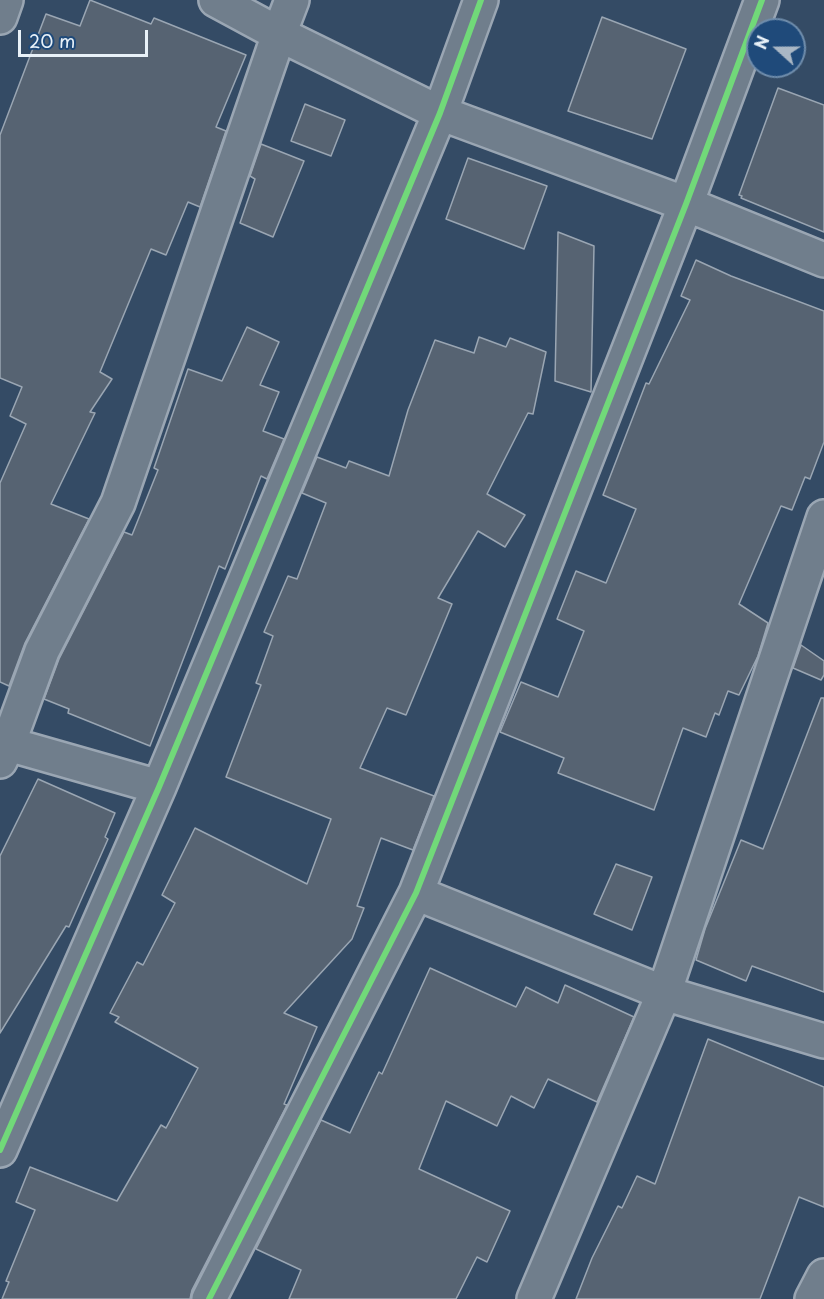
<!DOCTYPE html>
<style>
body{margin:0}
#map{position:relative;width:824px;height:1299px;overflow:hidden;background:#344b65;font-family:"Playpen Sans",sans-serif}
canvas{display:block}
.north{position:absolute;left:746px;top:18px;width:60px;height:60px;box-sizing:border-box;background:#1f4a7a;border:2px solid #6f8dac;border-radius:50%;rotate:291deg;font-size:16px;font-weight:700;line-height:24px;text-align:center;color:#e8f1f8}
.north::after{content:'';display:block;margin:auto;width:21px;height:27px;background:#a9b7c5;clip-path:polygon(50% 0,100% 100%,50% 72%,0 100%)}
.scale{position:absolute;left:18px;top:30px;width:130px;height:27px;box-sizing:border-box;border:3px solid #e8f1f8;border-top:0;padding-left:8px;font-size:18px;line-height:21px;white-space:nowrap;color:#e8f1f8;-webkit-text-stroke:4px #1f4a7a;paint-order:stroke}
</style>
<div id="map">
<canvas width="824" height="1299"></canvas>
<div class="north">N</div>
<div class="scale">20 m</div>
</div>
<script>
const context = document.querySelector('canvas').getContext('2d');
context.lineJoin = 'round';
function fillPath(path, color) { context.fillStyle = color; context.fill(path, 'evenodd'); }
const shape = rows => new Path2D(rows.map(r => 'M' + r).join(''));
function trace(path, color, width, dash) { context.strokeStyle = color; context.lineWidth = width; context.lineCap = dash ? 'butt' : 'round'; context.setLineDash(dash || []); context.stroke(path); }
const building = shape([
 [90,0,151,24,154,18,246,55,216,127,226,131,200,207,188,202,166,255,151,249,100,372,112,379,90,412,95,413,51,504,89,519,25,643,9,686,0,682,0,483,26,424,10,416,22,387,0,378,0,135,46,14,80,26,90,0],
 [602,17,686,49,652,139,568,111,602,17],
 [778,88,824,105,824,232,741,198,742,196,739,195,778,88],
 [305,104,345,120,331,156,291,141,305,104],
 [261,144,304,161,273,237,240,223,255,179,250,176,261,144],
 [468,158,547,186,524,249,446,219,468,158],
 [558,232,594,246,591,392,555,381,558,232],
 [696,260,731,276,824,311,824,442,810,479,805,477,792,510,781,506,739,604,768,623,758,656,739,695,728,691,719,715,715,713,706,737,683,728,654,810,558,773,564,758,500,732,521,682,558,697,584,631,557,619,576,571,606,583,636,509,603,495,646,383,649,384,690,300,681,296,696,260],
 [247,327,279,342,260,385,279,392,263,431,284,439,267,479,261,476,225,569,219,566,150,746,68,713,69,709,44,699,59,659,124,532,132,535,158,470,154,468,188,369,222,381,247,327],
 [479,337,506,347,510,338,546,352,533,414,528,413,487,494,525,515,505,547,478,531,438,598,452,604,406,715,387,708,360,768,434,796,413,850,381,838,357,906,364,908,352,939,284,1013,317,1027,284,1104,287,1105,192,1290,190,1299,2,1299,9,1282,6,1281,35,1210,16,1202,30,1167,117,1201,161,1125,166,1128,198,1068,115,1022,119,1017,110,1013,137,962,143,965,175,903,162,895,195,828,307,884,331,819,226,777,261,685,256,683,273,636,264,632,288,576,297,579,326,503,302,493,317,457,346,468,349,461,389,476,408,410,435,340,474,353,479,337],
 [801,645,824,661,824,675,821,680,793,668,801,645],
 [821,698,824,698,824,992,752,966,746,981,696,960,705,929,741,840,763,849,821,698],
 [38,779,115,813,105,837,108,839,69,927,66,926,0,1033,0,856,38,779],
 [616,864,652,877,632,930,594,914,616,864],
 [430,968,516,1007,526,987,558,1003,565,985,634,1017,597,1102,548,1079,534,1108,511,1096,497,1126,446,1101,419,1169,510,1211,487,1262,477,1257,456,1299,289,1299,301,1270,256,1249,321,1120,350,1133,379,1072,382,1074,430,968],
 [708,1039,824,1087,824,1207,799,1197,760,1299,576,1299,592,1258,618,1206,622,1208,637,1176,655,1184,708,1039]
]);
const minor = shape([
 [216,0,279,34,440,113,686,204,824,260],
 [0,17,6,0],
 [0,739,8,744,159,787],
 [0,761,8,744,42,651,118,503,279,34,292,0],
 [416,893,664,993,824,1041],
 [0,1150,159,787,440,113,481,0],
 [209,1299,416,893,686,204,762,0],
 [534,1299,664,993,824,517],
 [812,1299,824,1276]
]);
const cycleway = shape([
 [0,1150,159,787,440,113,481,0],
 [209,1299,416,893,686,204,762,0]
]);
fillPath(building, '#566372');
trace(building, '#9aa6b3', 1.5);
trace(minor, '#9aa6b3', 38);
trace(minor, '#707e8c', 33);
trace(cycleway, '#71d979', 6);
</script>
